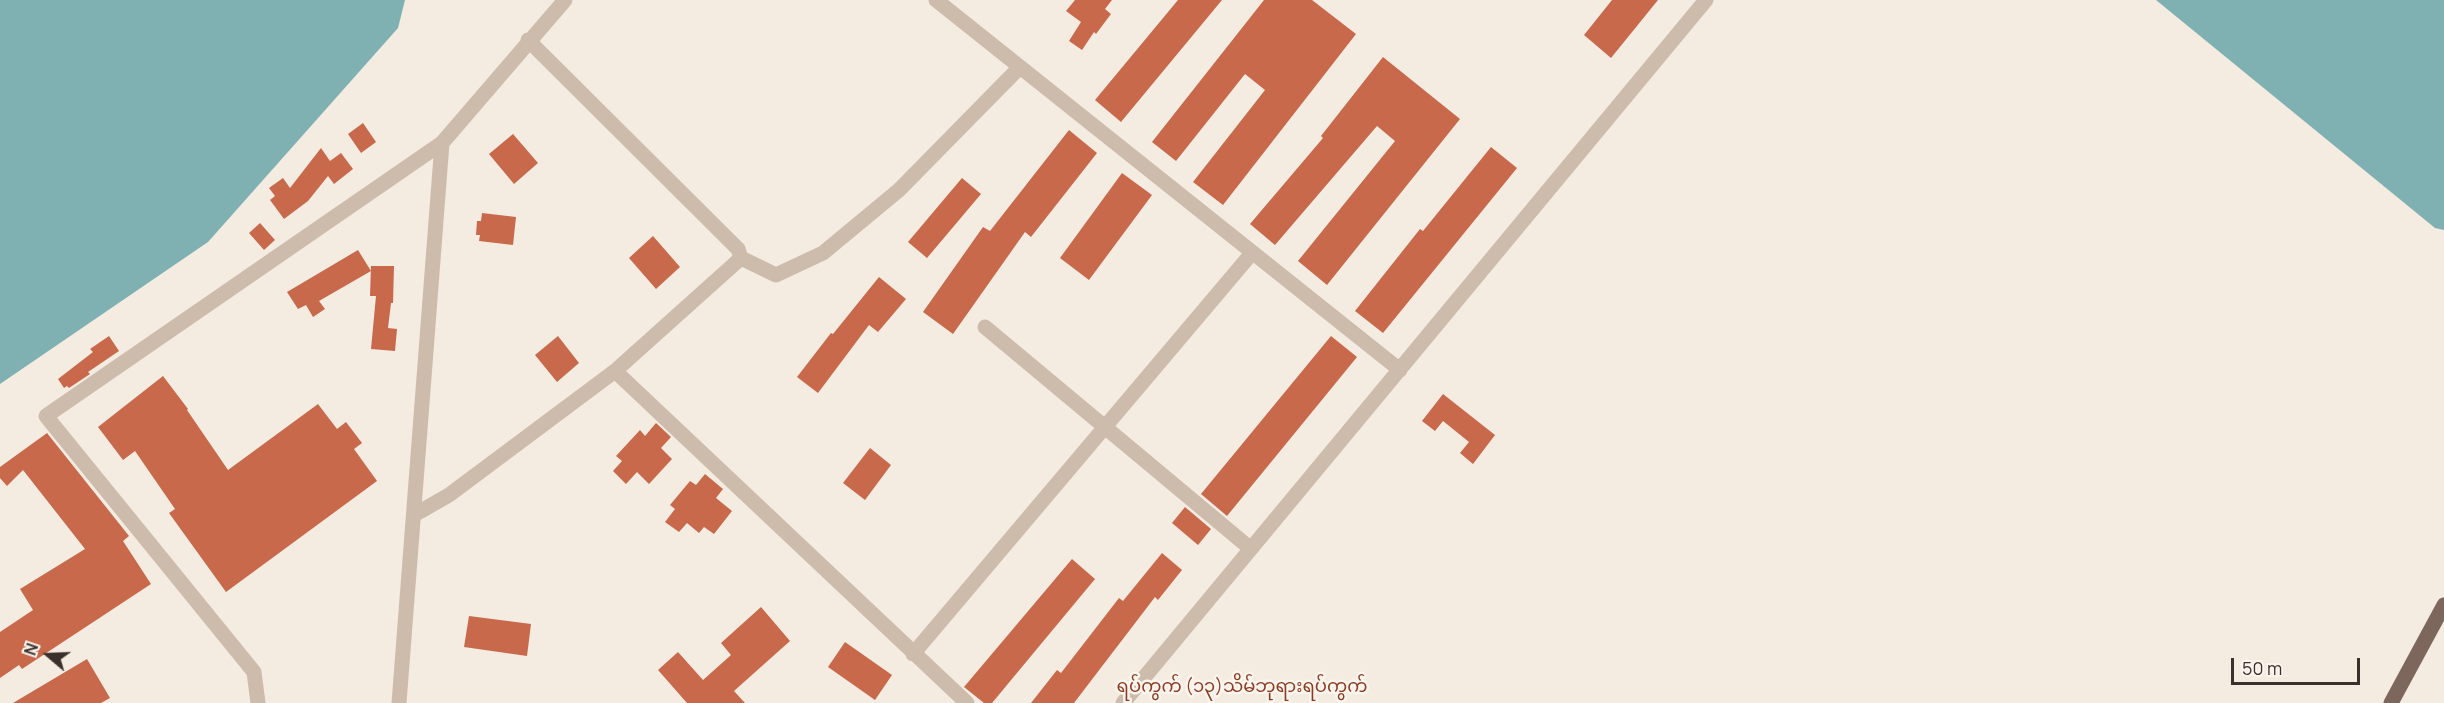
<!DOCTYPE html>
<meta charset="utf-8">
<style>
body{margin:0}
#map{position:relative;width:2444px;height:703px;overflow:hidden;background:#f4ebe1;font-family:Manrope,sans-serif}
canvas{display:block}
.north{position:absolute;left:18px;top:625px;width:60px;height:60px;-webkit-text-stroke:4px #fbf5ee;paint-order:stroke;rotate:289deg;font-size:16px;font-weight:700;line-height:24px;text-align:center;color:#3b302b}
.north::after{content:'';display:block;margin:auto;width:21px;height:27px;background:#3b302b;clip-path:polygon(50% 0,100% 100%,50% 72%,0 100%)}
.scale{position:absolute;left:2231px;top:658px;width:129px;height:27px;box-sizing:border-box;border:3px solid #3b302b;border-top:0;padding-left:8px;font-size:18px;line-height:21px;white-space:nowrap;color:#3b302b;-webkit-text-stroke:4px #fbf5ee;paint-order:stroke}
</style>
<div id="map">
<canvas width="2444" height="703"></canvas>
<div class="north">N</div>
<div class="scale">50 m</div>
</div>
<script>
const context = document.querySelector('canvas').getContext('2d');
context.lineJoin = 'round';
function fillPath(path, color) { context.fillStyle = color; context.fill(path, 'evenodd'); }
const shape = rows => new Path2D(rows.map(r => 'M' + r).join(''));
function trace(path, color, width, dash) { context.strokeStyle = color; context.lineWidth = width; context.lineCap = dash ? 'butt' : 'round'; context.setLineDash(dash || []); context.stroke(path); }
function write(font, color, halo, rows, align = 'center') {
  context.font = font + ' Manrope,"Noto Sans Myanmar",sans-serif'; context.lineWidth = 5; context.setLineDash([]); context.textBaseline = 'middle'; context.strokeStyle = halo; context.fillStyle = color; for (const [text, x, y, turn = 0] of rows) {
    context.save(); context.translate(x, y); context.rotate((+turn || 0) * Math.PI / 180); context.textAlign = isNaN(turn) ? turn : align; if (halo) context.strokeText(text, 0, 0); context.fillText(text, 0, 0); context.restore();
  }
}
const water = shape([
 [0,0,405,0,398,28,208,242,0,384],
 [2156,0,2444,0,2444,230,2435,228]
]);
const building = shape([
 [1075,0,1112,0,1105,9,1111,14,1096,34,1094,32,1082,50,1069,41,1081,22,1066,11],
 [1178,0,1222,0,1121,122,1095,100],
 [1264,0,1312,0,1356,34,1223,205,1193,182,1265,90,1245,74,1176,161,1152,142],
 [1612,0,1658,0,1611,58,1584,35],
 [1383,57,1460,119,1327,285,1298,261,1395,141,1377,126,1275,245,1250,224,1323,138,1321,136],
 [363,123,376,142,361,153,348,134],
 [1069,130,1097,153,1031,237,1025,232,953,334,923,312,983,227,990,231],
 [513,134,538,163,514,184,489,154],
 [1491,147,1517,168,1383,333,1355,311,1420,229,1423,231],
 [321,148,330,161,341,153,353,169,334,184,328,176,308,201,284,219,270,200,275,196,269,188,283,178,290,188],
 [1122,173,1152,195,1089,280,1060,258],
 [962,178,981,194,927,258,908,242],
 [482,213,516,217,513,245,479,241,480,235,476,235,477,221,481,221],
 [260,223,275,240,264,250,249,233],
 [653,236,680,267,656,289,629,258],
 [358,250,371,271,319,301,325,309,313,317,306,305,298,309,287,292],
 [371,266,394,266,393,303,391,303,388,328,397,329,395,351,371,349,376,296,370,296],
 [879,277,906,299,878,332,869,325,818,393,797,377,831,333,833,334],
 [109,336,119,351,88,372,90,374,69,388,67,386,64,388,58,379,93,352,90,349],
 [558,336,579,363,557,382,535,355],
 [1331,336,1357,357,1227,516,1201,494],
 [163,376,188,409,187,410,228,470,318,404,337,429,346,422,362,443,354,449,377,481,226,592,169,513,175,509,135,451,123,460,98,427],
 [1443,394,1495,435,1473,464,1460,453,1469,442,1443,421,1435,431,1422,421],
 [656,423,671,437,661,448,672,459,649,484,637,472,626,484,613,471,622,461,616,456,640,430,645,436],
 [47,433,129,536,123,541,151,584,22,669,19,665,0,678,0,632,33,610,20,589,85,549,23,470,7,486,0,478,0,467],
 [870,448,891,465,865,500,843,483],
 [705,474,723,489,716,498,732,511,714,534,704,527,699,533,687,523,679,532,665,522,675,509,670,505,690,481,696,485],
 [1185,507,1211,529,1198,545,1172,523],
 [1162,553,1182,570,1158,600,1155,597,1074,703,1031,703,1057,670,1061,673,1119,598,1123,601],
 [1072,559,1095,579,992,703,984,703,964,687],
 [761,607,790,641,734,691,745,703,687,703,658,670,678,652,703,680,731,655,721,643],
 [469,616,531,624,527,656,464,647],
 [845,642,892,675,875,700,828,667],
 [87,659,110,698,101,703,13,703]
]);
const minor = shape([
 [936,0,1400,370],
 [741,258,776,275,823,253,899,190,1020,67],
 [985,327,1251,549],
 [615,371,967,703],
 [414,515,449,495,615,371,741,258,738,249,528,40],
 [913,654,1252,253],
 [258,703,254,672,46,416,442,143,565,0],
 [399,703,442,143],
 [1123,703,1706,0]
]);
const major = shape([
 [2391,703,2444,605]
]);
const quarterNames = [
 ["ရပ်ကွက် (၁၃)သိမ်ဘုရားရပ်ကွက်",1242,687]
];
fillPath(water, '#7fb0b2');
fillPath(building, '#c8694b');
trace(minor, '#cdbbac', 15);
trace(major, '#7d675c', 15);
write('18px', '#8c3b22', '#fbf5ee', quarterNames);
</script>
